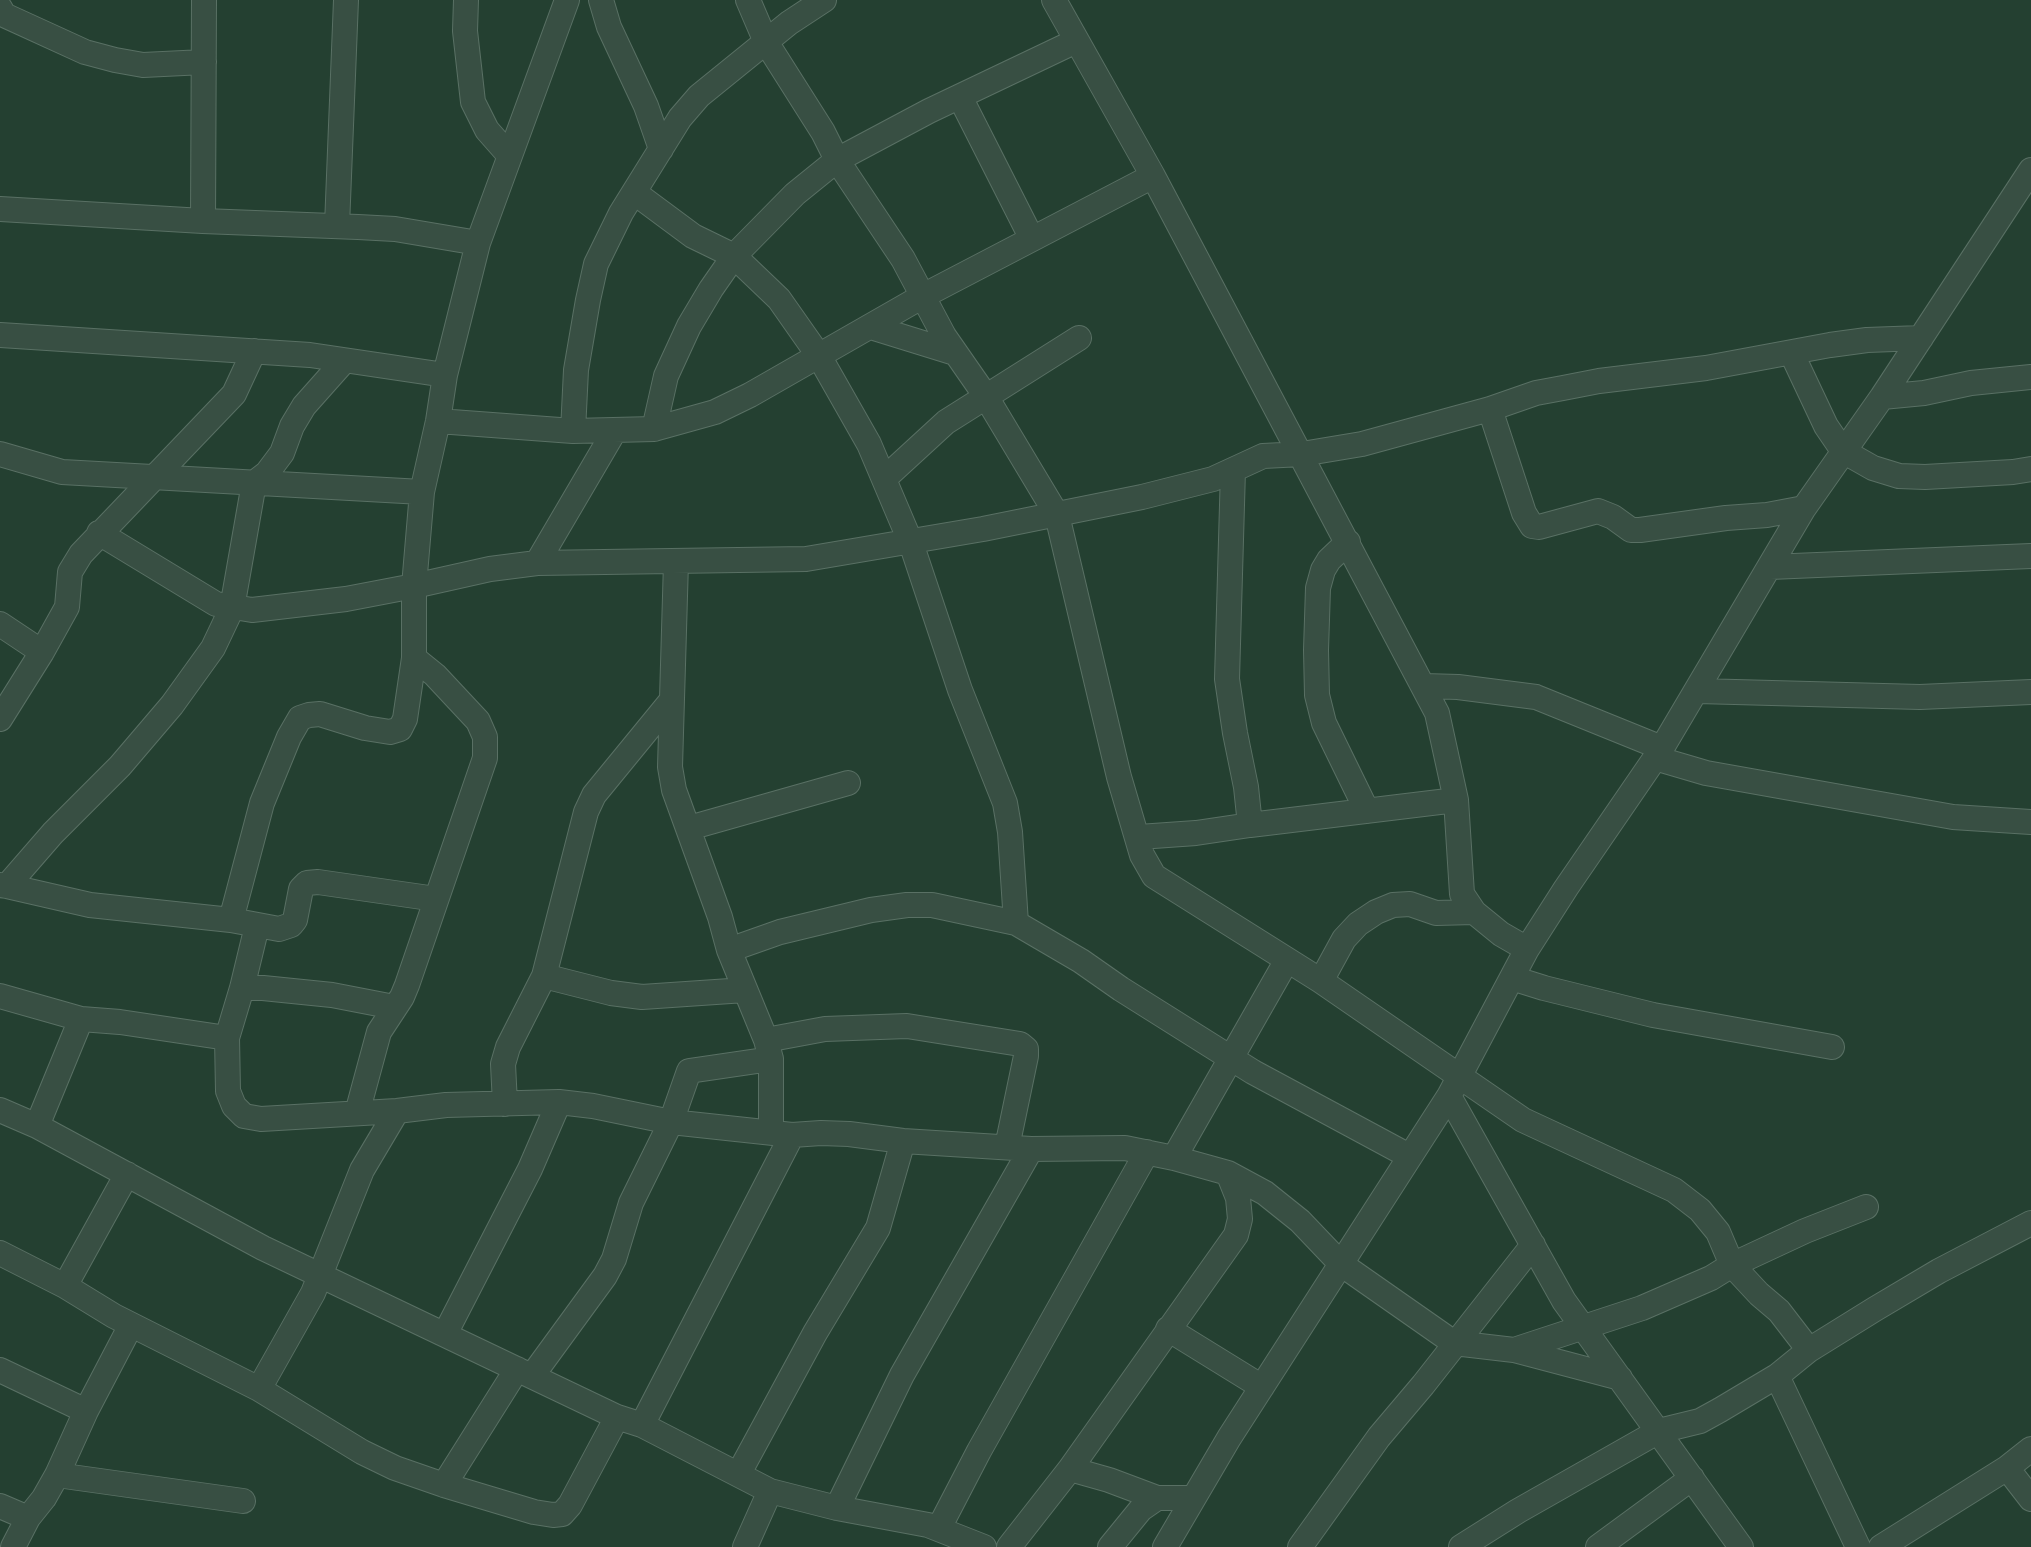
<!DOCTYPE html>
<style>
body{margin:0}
canvas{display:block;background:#244031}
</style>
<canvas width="2031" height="1547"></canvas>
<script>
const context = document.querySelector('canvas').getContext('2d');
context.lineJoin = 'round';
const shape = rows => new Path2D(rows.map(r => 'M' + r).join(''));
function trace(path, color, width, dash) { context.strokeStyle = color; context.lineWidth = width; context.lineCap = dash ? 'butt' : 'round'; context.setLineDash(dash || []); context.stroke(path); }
const minor = shape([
 [466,0,465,31,473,102,487,130,509,155],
 [601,0,609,27,646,106,661,149],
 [748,0,766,42,823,132,837,160,903,259,944,336,985,395,1057,515,1119,777,1142,855,1154,876,1321,981,1523,1120,1674,1190,1700,1210,1718,1232,1732,1265,1759,1294,1779,1311,1809,1350],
 [1054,0,1153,176,1437,713,1456,800,1462,894,1474,912,1501,934,1527,949],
 [0,8,4,15,85,52,115,60,143,65,204,62],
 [960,97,1032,239],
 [635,193,693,236,734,256,779,299,819,356,869,444,911,543,960,690,1005,803,1010,832,1016,923],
 [0,209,203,221,358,227,395,229,478,243],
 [203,221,204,0],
 [337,226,346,0],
 [871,327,955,353],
 [0,335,310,355,445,375],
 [1792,354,1826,426,1843,451,1873,468,1899,476,1925,477,2013,472,2031,469],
 [1882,397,1924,393,1971,383,2031,377],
 [1490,409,1524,513,1532,526,1539,527,1598,511,1613,517,1631,530,1640,530,1726,518,1767,515,1804,508],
 [438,421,573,431,654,429,715,412,750,395,923,296,1153,176],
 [654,429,666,376,689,326,711,289,734,256,795,194,837,160,929,111,1076,41],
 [573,431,576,370,588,300,596,264,621,213,680,118,699,96,789,23,824,0],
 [0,454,62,472,422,492],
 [1233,470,1227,679,1235,733,1246,787,1250,825],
 [885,478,946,422,1079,338],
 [99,533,216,604,252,610,346,599,414,586,490,569,537,563,806,559,983,529,1142,497,1213,479,1263,456,1302,454,1362,444,1490,409,1536,393,1563,388,1599,381,1706,368,1830,345,1867,340,1921,338],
 [1348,542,1329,560,1323,570,1318,588,1316,650,1317,695,1324,723,1367,811],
 [676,562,670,767,674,790,720,917,729,950,766,1040,771,1059,771,1131],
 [537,563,615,430],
 [1770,567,2031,556],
 [0,624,42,652],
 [1424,686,1458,687,1536,697,1662,748],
 [1698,691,1920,697,2031,692],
 [0,719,42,652,67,607,70,572,81,554,234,394,254,351],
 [1655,758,1706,773,1953,817,2031,822],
 [689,828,848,783],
 [1139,837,1196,833,1250,825,1456,800],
 [0,885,7,886,53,833,120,766,172,705,213,648,232,608,254,483,267,473,282,453,292,426,304,406,344,361],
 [7,886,90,905,231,920,279,929,291,925,295,920,301,889,307,883,318,882,436,899],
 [231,920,262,803,289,737,300,718,309,715,320,714,365,728,390,732,400,729,405,719,414,658,414,586,422,492,438,421,445,375,478,243,567,0],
 [257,926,242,988,227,1038,228,1091,234,1106,244,1116,261,1119,397,1111,446,1105,559,1102,593,1106,671,1122,792,1135,821,1133,849,1134,903,1141,1031,1149,1125,1148,1174,1158,1228,1173,1265,1193,1300,1221,1341,1264,1454,1343,1514,1350,1620,1378],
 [729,950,780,932,871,910,907,905,932,905,1016,923,1081,961,1121,989,1253,1072,1409,1156],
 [544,976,611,993,642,997,745,990],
 [1512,978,1544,988,1653,1015,1832,1047],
 [1321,981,1344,939,1358,924,1376,912,1393,905,1410,904,1436,913,1474,912],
 [242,988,263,988,332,995,394,1007],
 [0,996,81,1019,120,1022,227,1038],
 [766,1040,825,1029,907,1026,1020,1044,1026,1049,1026,1056,1007,1147],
 [1449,1096,1564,1301,1741,1547],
 [505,1104,503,1064,508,1047,544,976,586,812,594,795,671,701],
 [0,1110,37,1126,263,1248,617,1417,642,1425,770,1491,837,1508,928,1525,984,1547],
 [357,1113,379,1032,402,997,407,985,485,758,485,737,478,721,435,675,414,658],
 [37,1126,81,1019],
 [1174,1158,1287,960],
 [0,1253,65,1286,114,1316,259,1389,362,1452,395,1468,444,1485,534,1512,553,1515,562,1514,570,1505,617,1417],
 [65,1286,127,1174],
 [1168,1329,1262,1387],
 [445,1334,530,1169,559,1102],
 [1514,1350,1642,1308,1711,1278,1732,1265,1805,1231,1866,1207],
 [0,1370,86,1411],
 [532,1376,605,1276,614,1259,631,1203,671,1122,689,1071,771,1059],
 [1777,1376,1858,1547],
 [259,1389,313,1293,362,1170,397,1111],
 [642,1425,792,1135],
 [2007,1468,2031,1499],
 [1070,1469,1109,1480,1157,1498],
 [739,1473,815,1333,878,1228,903,1141],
 [57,1475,243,1501],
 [444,1485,517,1369],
 [0,1506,28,1518],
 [837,1508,902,1375,1031,1149],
 [939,1528,979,1451,1147,1152],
 [13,1547,28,1518,44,1498,57,1475,86,1411,131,1325],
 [745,1547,770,1491],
 [1009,1547,1070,1469,1236,1235,1240,1219,1238,1198,1228,1173],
 [1110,1547,1141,1509,1157,1498,1192,1498],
 [1165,1547,1229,1438,1449,1096,1527,949,1566,888,1662,748,1804,508,1882,397,2031,170],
 [1300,1547,1379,1437,1423,1385,1533,1245],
 [1461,1547,1518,1511,1659,1431,1700,1421,1720,1410,1777,1376,1809,1350,1875,1309,1939,1271,2031,1223],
 [1598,1547,1692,1478],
 [1881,1547,2007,1468,2031,1449]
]);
trace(minor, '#597064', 26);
trace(minor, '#384f43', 24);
</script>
